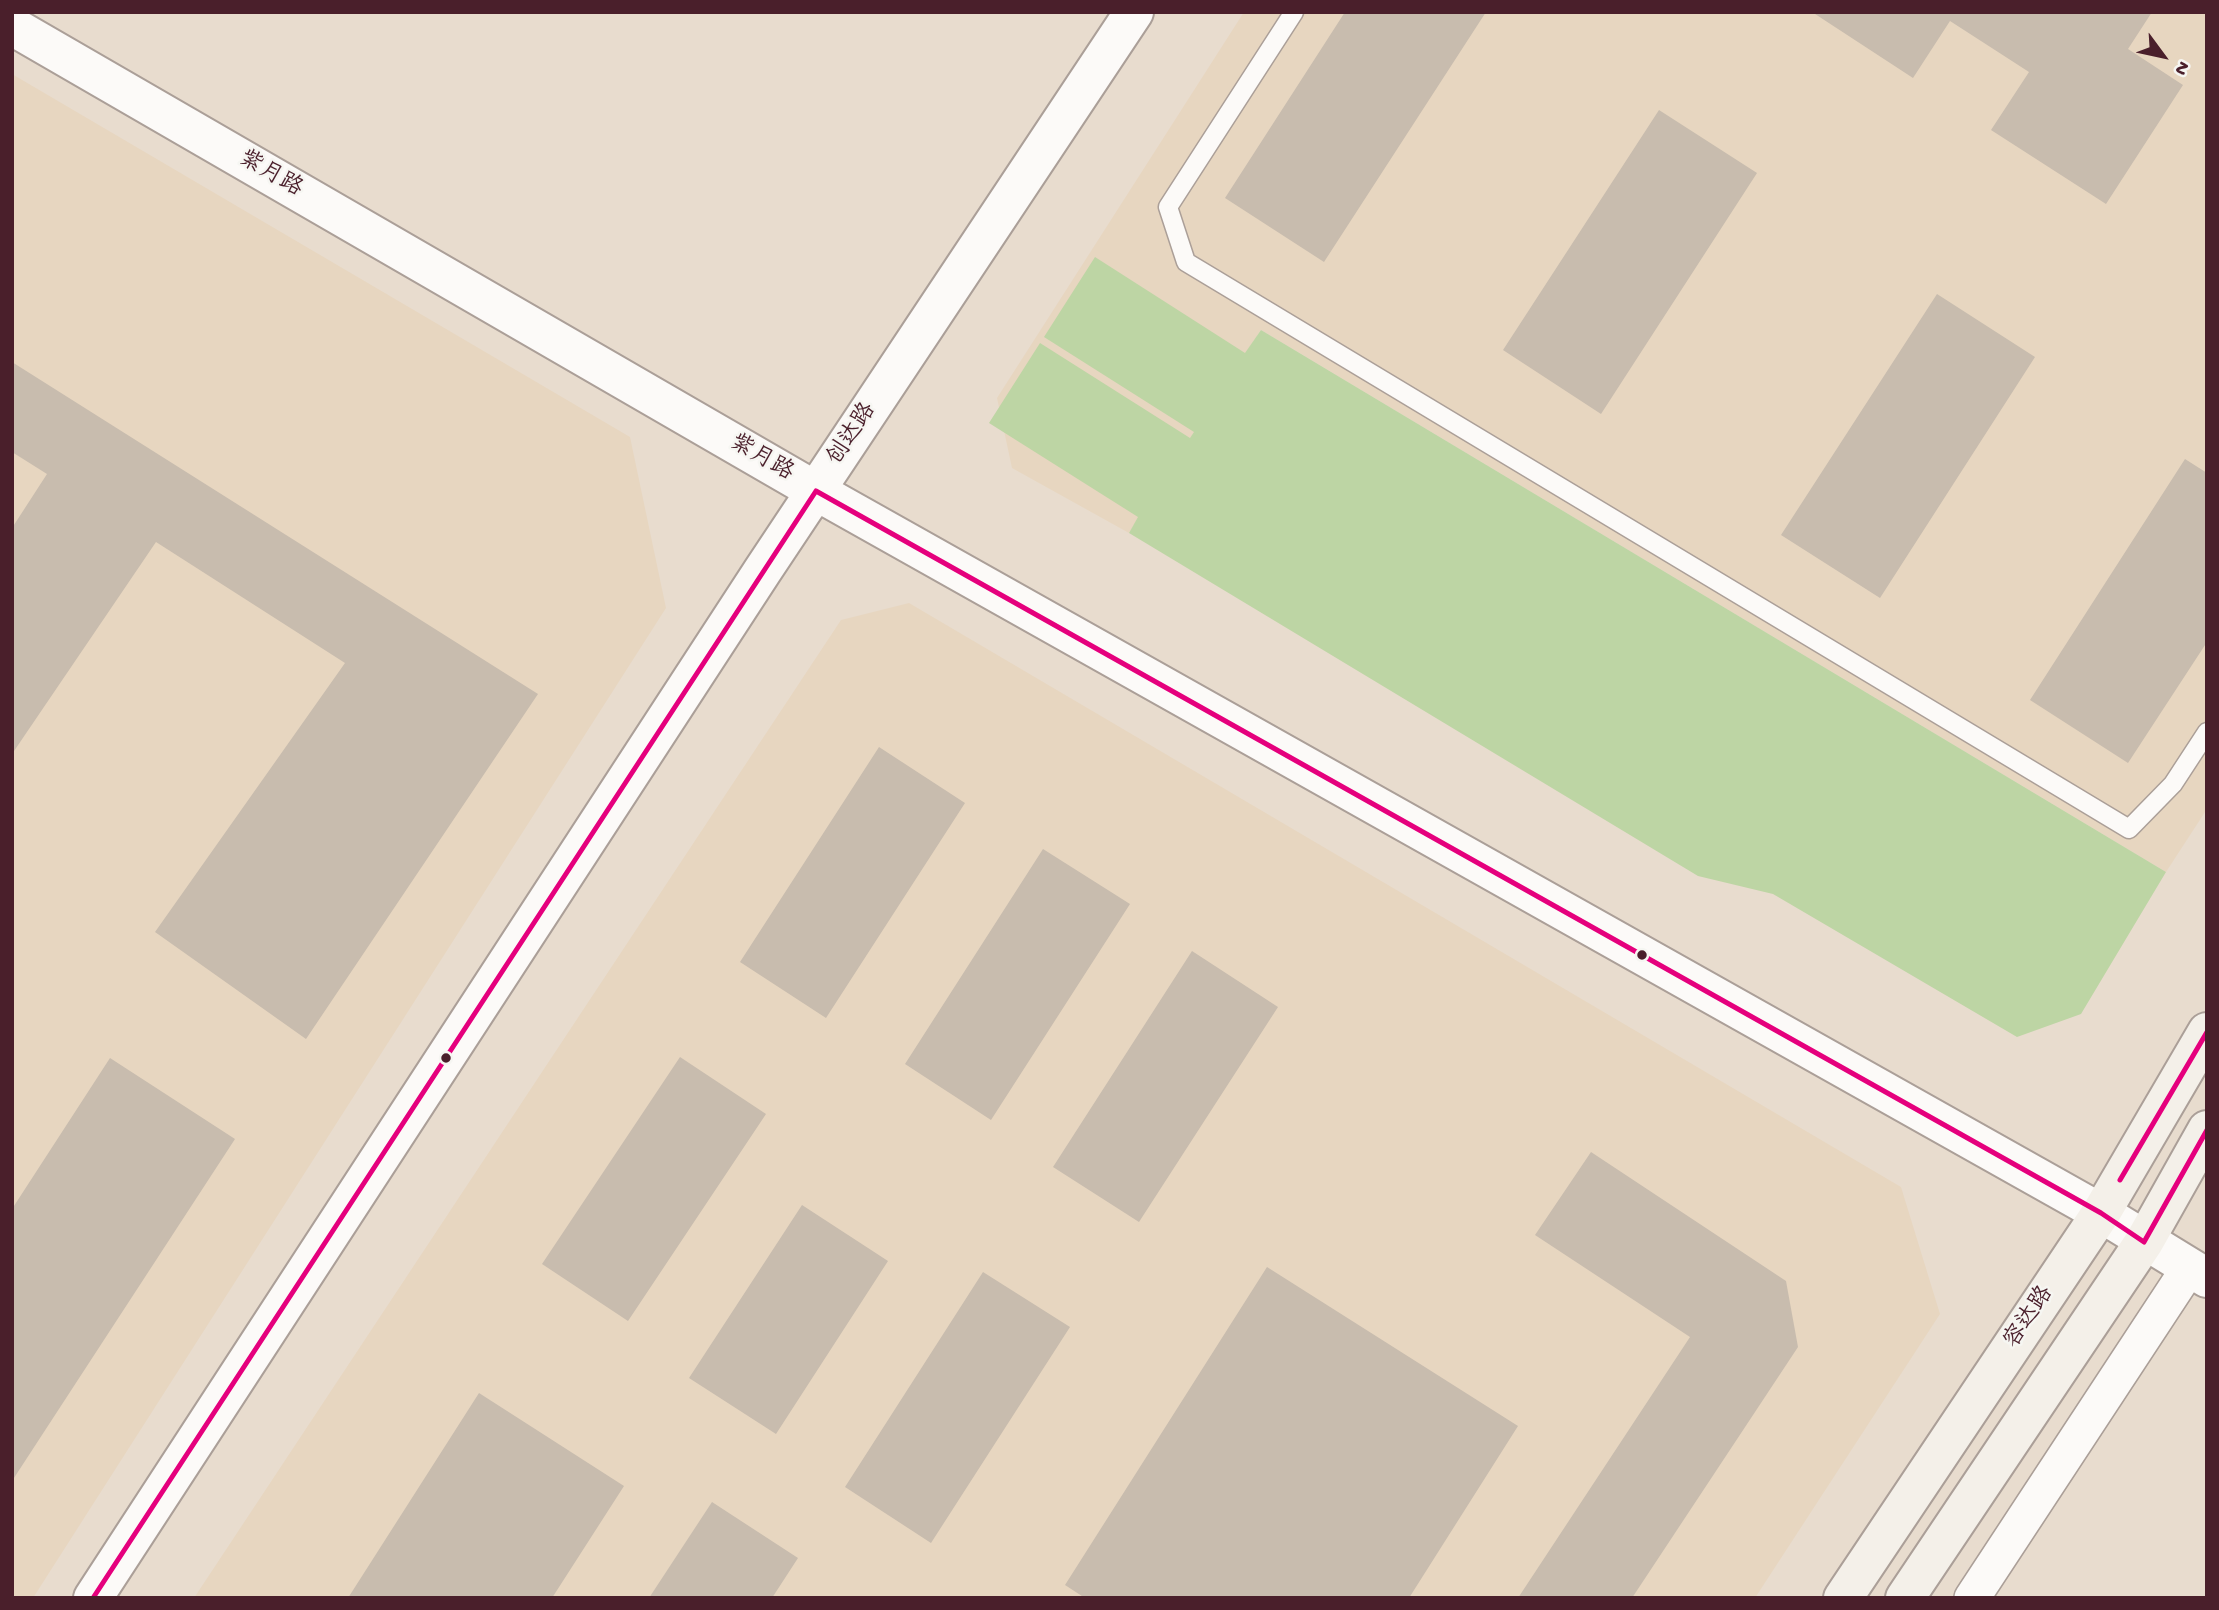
<!DOCTYPE html>
<meta charset="utf-8">
<style>
body{margin:0}
#map{position:relative;width:2219px;height:1610px;overflow:hidden;background:#e8dcce;font-family:"Gochi Hand",sans-serif}
canvas{display:block}
.frame{position:absolute;inset:0;border:14px solid #4a1f2b;pointer-events:none}
.north{position:absolute;left:2128px;top:21px;width:70px;height:70px;-webkit-text-stroke:5px #f6f6f2;paint-order:stroke;rotate:123deg;font-size:19px;font-weight:700;line-height:28px;text-align:center;color:#4a1f2b}
.north::after{content:'';display:block;margin:auto;width:24px;height:32px;background:#4a1f2b;clip-path:polygon(50% 0,100% 100%,50% 72%,0 100%)}
</style>
<div id="map">
<canvas width="2219" height="1610"></canvas>
<div class="frame"></div>
<div class="north">N</div>
</div>
<script>
const context = document.querySelector('canvas').getContext('2d');
context.lineJoin = 'round';
function fillPath(path, color) { context.fillStyle = color; context.fill(path, 'evenodd'); }
const shape = rows => new Path2D(rows.map(r => 'M' + r).join(''));
function trace(path, color, width, dash) { context.strokeStyle = color; context.lineWidth = width; context.lineCap = dash ? 'butt' : 'round'; context.setLineDash(dash || []); context.stroke(path); }
function write(font, color, halo, rows, align = 'center') {
  context.font = font + ' "Gochi Hand","LXGW WenKai TC",sans-serif'; context.lineWidth = 5; context.setLineDash([]); context.textBaseline = 'middle'; context.strokeStyle = halo; context.fillStyle = color; for (const [text, x, y, turn = 0] of rows) {
    context.save(); context.translate(x, y); context.rotate((+turn || 0) * Math.PI / 180); context.textAlign = isNaN(turn) ? turn : align; if (halo) context.strokeText(text, 0, 0); context.fillText(text, 0, 0); context.restore();
  }
}
const built = shape([
 [1244,12,2207,12,2207,809,2166,872,1261,330,1129,533,1012,468,997,398],
 [12,74,630,437,666,608,33,1598,12,1598],
 [909,603,1901,1187,1940,1314,1755,1598,194,1598,841,620]
]);
const green = shape([
 [1095,257,1245,353,1261,330,2166,872,2081,1014,2017,1037,1773,894,1698,876,1129,533,1138,517,989,423,1040,343,1190,438,1194,432,1044,337]
]);
const building = shape([
 [1345,12,1486,12,1324,262,1225,198],
 [1812,12,2152,12,2128,49,2183,85,2106,204,1991,130,2029,72,1950,21,1913,78],
 [1659,110,1757,173,1601,414,1503,350],
 [1937,294,2035,357,1880,598,1781,535],
 [12,362,538,694,306,1039,155,932,345,663,156,542,12,754,12,528,47,474,12,452],
 [2185,459,2207,473,2207,642,2128,763,2030,700],
 [879,747,965,803,826,1018,740,962],
 [1043,849,1130,904,991,1120,905,1064],
 [1192,951,1278,1007,1139,1222,1053,1167],
 [680,1057,766,1114,628,1321,542,1264],
 [110,1058,235,1139,12,1481,12,1209],
 [1591,1152,1786,1281,1798,1347,1632,1598,1518,1598,1690,1337,1535,1235],
 [802,1205,888,1261,776,1434,689,1378],
 [1267,1267,1518,1426,1409,1598,1085,1598,1065,1585],
 [983,1272,1070,1327,931,1543,845,1487],
 [479,1393,624,1486,552,1598,348,1598],
 [712,1502,798,1558,772,1598,649,1598]
]);
const service = shape([
 [1294,12,1168,207,1186,262,2129,829,2173,784,2207,732]
]);
const minor = shape([
 [1972,1598,2189,1268]
]);
const tertiary = shape([
 [12,26,816,491,2101,1213,2207,1278],
 [93,1598,763,570,1134,12]
]);
const secondary = shape([
 [1843,1598,2101,1213,2207,1032],
 [1905,1598,2144,1242,2207,1130]
]);
const bus1 = shape([
 [816,491,2101,1213,2144,1242,2207,1130],
 [2120,1180,2207,1032],
 [93,1598,816,491]
]);
const markers = [
 [1642,955,6,"#4a1f2b"],
 [446,1058,6,"#4a1f2b"]
];
const streetNames = [
 ["紫月路",270,175,30],
 ["创达路",853,435,-57],
 ["紫月路",761,459,30],
 ["容达路",2030,1318,-56]
];
fillPath(built, '#e7d6c0');
fillPath(green, '#bdd5a4');
fillPath(building, '#c8bcae');
trace(service, '#ab9f98', 21);
trace(minor, '#ab9f98', 38);
trace(tertiary, '#ab9f98', 42);
trace(secondary, '#ab9f98', 42);
trace(service, '#fcfaf8', 18);
trace(minor, '#fcfaf8', 35);
trace(tertiary, '#fcfaf8', 38);
trace(secondary, '#f4f0e9', 38);
trace(bus1, '#e5007d', 5);
for (const [x, y, r, color] of markers) { const dot = new Path2D(); dot.arc(x, y, r, 0, 2 * Math.PI); context.fillStyle = color; context.fill(dot); trace(dot, '#f6f6f2', 2.5); }
write('23px', '#4a1f2b', '#f6f6f2', streetNames);
</script>
